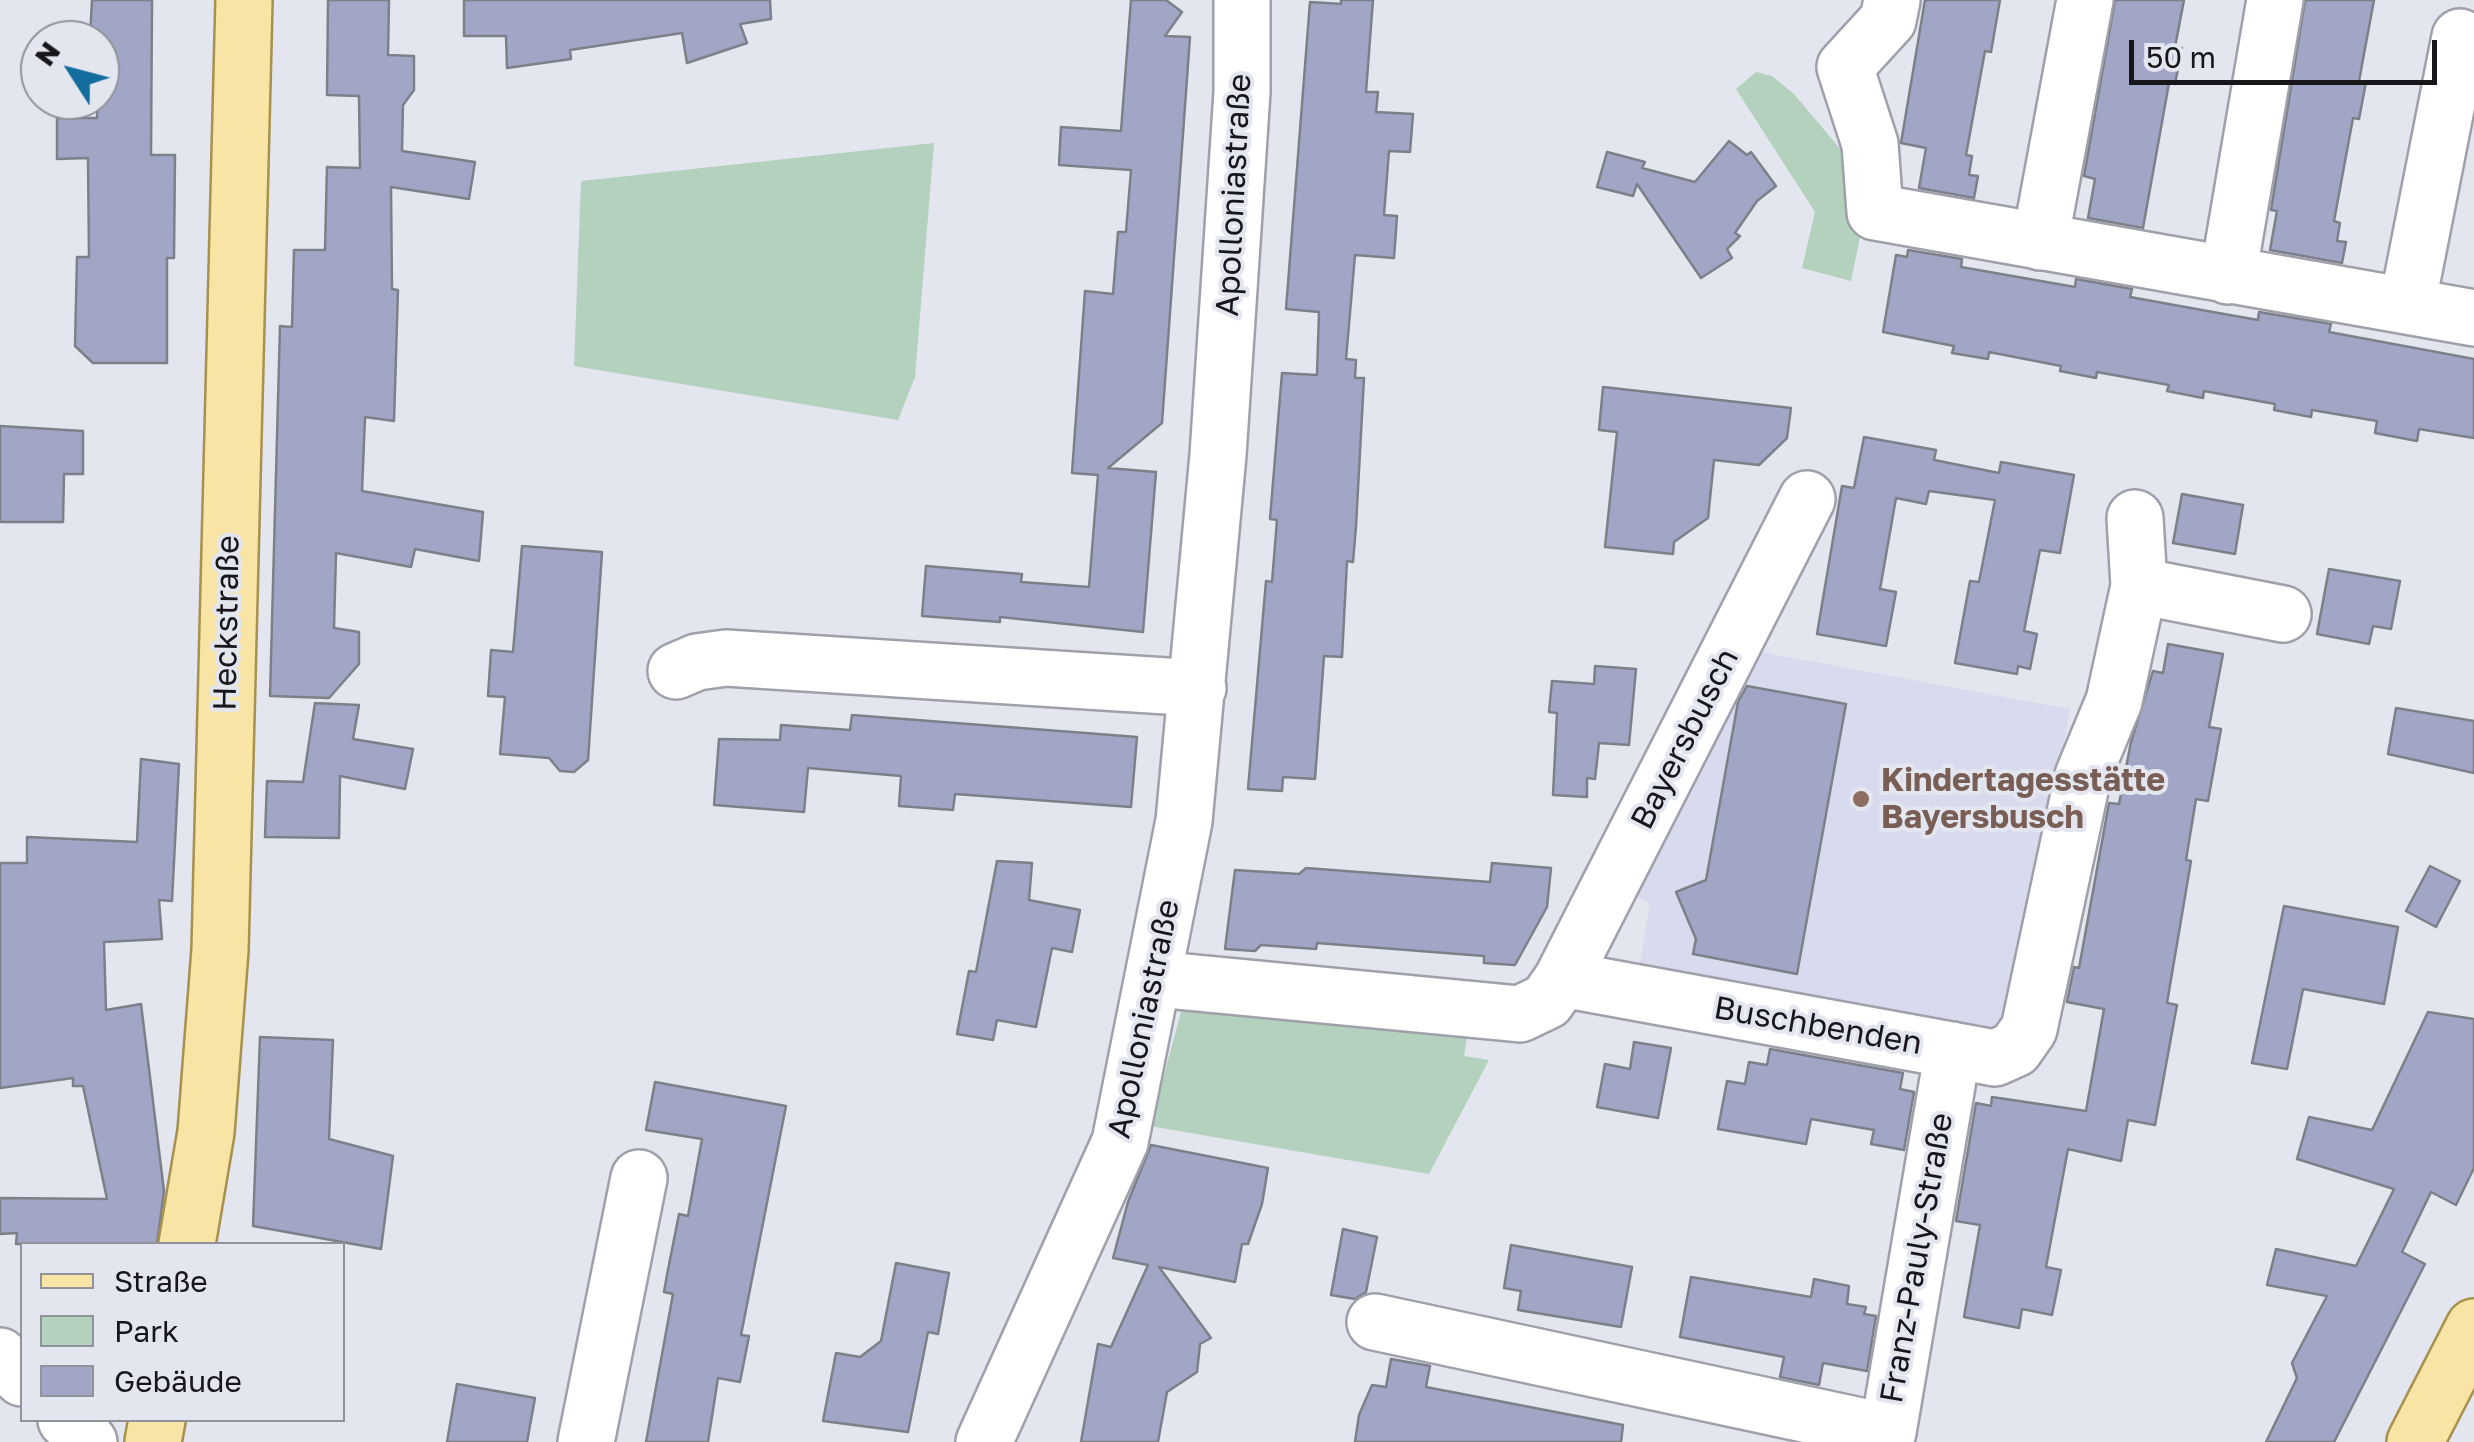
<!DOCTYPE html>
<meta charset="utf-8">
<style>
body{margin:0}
#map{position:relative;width:2474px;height:1442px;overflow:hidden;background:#e3e5ef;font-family:"Golos Text",sans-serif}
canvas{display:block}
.legend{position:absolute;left:20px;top:1242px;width:325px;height:180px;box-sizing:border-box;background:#e3e5ef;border:2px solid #91939a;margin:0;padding:12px 18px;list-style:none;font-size:30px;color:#17171b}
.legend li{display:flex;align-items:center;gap:20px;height:50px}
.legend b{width:50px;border:2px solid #91939a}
.north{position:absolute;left:20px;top:20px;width:100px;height:100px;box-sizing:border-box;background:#e3e5ef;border:2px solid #91939a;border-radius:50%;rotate:306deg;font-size:28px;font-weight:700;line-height:40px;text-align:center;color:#17171b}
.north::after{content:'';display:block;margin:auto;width:35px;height:45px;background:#136d9d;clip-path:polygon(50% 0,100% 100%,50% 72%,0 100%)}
.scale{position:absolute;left:2129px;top:40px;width:308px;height:45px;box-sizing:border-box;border:5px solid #17171b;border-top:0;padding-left:12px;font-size:30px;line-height:35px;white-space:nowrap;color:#17171b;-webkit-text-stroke:8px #e3e5ef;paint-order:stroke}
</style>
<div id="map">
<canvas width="2474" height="1442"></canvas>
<ul class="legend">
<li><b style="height:12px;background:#f8e4a4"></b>Straße</li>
<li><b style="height:28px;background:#b3d1bd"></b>Park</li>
<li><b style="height:28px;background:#a1a6c6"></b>Gebäude</li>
</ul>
<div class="north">N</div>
<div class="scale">50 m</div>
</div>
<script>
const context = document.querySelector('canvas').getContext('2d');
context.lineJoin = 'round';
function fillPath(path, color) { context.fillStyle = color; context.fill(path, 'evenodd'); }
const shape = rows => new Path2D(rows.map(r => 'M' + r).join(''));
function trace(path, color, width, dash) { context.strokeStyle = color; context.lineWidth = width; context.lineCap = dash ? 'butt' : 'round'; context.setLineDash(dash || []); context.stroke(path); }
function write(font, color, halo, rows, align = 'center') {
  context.font = font + ' "Golos Text",sans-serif'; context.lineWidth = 8; context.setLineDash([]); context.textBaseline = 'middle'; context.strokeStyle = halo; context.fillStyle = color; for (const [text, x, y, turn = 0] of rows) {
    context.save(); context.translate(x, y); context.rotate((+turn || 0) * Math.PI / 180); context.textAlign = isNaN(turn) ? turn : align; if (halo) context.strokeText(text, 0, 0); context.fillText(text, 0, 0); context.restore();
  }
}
const built = shape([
 [1744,649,2070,709,2014,1018,2003,1033,1638,976,1650,903,1621,890]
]);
const green = shape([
 [1756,72,1772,76,1794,94,1853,164,1862,227,1851,281,1802,268,1815,212,1736,89],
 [934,143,915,377,898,420,574,366,581,181],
 [1183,1005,1469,1025,1464,1056,1489,1060,1429,1174,1150,1126]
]);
const building = shape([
 [92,0,152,0,151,155,175,155,174,258,167,258,167,363,93,363,75,346,77,257,89,257,88,158,57,159,57,118,97,118,100,39,90,38,92,0],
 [328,0,389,0,388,55,414,56,414,90,403,105,402,151,475,162,469,199,391,187,392,289,398,290,394,421,365,417,362,491,483,512,479,561,415,549,411,567,336,553,334,628,359,632,359,664,329,698,270,696,280,326,292,327,294,250,325,250,327,167,360,168,359,96,327,95,328,0],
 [464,0,770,0,771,19,740,24,747,43,687,63,682,33,570,50,571,59,507,68,506,36,464,36,464,0],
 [1131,0,1166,0,1182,12,1165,36,1190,37,1162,423,1108,468,1156,472,1143,632,1000,617,1000,622,922,616,926,566,1022,574,1021,582,1089,587,1098,475,1072,473,1085,291,1113,294,1118,232,1126,232,1131,170,1059,165,1061,127,1121,131,1131,0],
 [1341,0,1373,0,1366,92,1378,92,1376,112,1413,114,1410,152,1389,151,1384,215,1397,216,1394,258,1355,255,1346,359,1356,360,1355,378,1364,378,1356,526,1353,562,1347,561,1342,657,1324,656,1315,779,1283,777,1282,791,1248,789,1266,581,1272,582,1277,520,1270,519,1282,373,1317,375,1319,312,1286,309,1310,2,1341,4,1341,0],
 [1925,0,2000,0,1991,52,1985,51,1966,155,1972,156,1969,175,1978,176,1974,198,1919,188,1926,148,1901,143,1925,0],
 [2115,0,2184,0,2175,47,2182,48,2175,84,2169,83,2143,228,2088,218,2095,179,2084,176,2115,0],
 [2305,0,2374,0,2359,81,2366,82,2359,119,2353,118,2334,221,2340,223,2337,241,2346,242,2342,263,2270,250,2277,211,2271,210,2305,0],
 [1729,141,1747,155,1751,152,1776,186,1757,201,1735,233,1740,236,1727,249,1732,258,1701,278,1637,184,1633,196,1597,187,1607,152,1645,162,1642,168,1695,182,1729,141],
 [1908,250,1962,259,1961,267,2075,287,2076,279,2132,289,2130,297,2213,312,2258,320,2259,312,2331,324,2329,332,2474,359,2474,438,2419,429,2417,441,2375,433,2377,421,2312,410,2311,417,2274,410,2275,404,2204,391,2203,398,2167,391,2169,385,2097,372,2096,378,2060,371,2061,366,1989,352,1988,359,1952,353,1954,346,1883,332,1896,255,1907,257,1908,250],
 [1603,387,1791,408,1787,438,1759,465,1714,460,1708,518,1674,542,1673,554,1605,547,1617,432,1599,430,1603,387],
 [0,426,83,431,83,474,64,474,63,522,0,522,0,426],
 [1864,437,1936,450,1934,460,1999,473,2001,462,2074,475,2060,553,2040,550,2024,631,2037,634,2030,669,2018,666,2017,674,1955,663,1970,581,1979,582,1995,500,1929,491,1926,504,1896,498,1880,589,1896,592,1886,646,1817,634,1842,486,1854,488,1864,437],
 [2182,494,2243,505,2235,554,2173,543,2182,494],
 [522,546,602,552,588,760,574,772,560,771,549,758,500,754,505,697,488,696,491,650,513,652,522,546],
 [2329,569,2400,581,2391,629,2373,626,2369,644,2317,634,2329,569],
 [2168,644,2223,654,2209,727,2221,729,2208,801,2196,799,2186,860,2191,861,2167,1003,2177,1005,2155,1125,2128,1120,2121,1161,2068,1149,2046,1267,2061,1270,2052,1315,2022,1309,2019,1328,1964,1317,1980,1225,1956,1221,1976,1103,1991,1106,1992,1097,2086,1111,2104,1009,2067,1002,2074,967,2079,968,2109,803,2119,804,2131,742,2153,671,2163,673,2168,644],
 [1595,666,1636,669,1629,745,1599,743,1595,779,1587,778,1587,797,1553,795,1557,713,1549,712,1552,681,1594,684,1595,666],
 [1747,686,1846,704,1797,974,1693,954,1696,939,1676,892,1706,880,1738,702,1747,686],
 [315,703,359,705,353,739,413,749,405,789,340,776,339,838,265,837,267,781,303,782,315,703],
 [2396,708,2474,721,2474,773,2388,754,2396,708],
 [852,715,1137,737,1131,807,955,794,953,810,899,806,901,776,808,768,804,812,714,805,719,739,780,740,781,725,850,730,852,715],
 [141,759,179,764,172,901,159,900,162,939,104,942,106,1010,141,1004,164,1191,157,1244,16,1244,17,1233,0,1234,0,1198,107,1199,83,1086,73,1086,73,1078,0,1088,0,863,27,863,27,837,137,842,141,759],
 [997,861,1032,863,1029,900,1080,910,1072,952,1052,948,1036,1027,997,1020,993,1040,957,1034,969,971,976,972,997,861],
 [1492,863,1551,868,1547,907,1515,965,1484,963,1484,956,1317,943,1316,949,1261,945,1255,951,1225,949,1235,870,1299,874,1306,868,1490,882,1492,863],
 [2430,866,2460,881,2436,927,2406,911,2430,866],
 [2284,906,2398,927,2384,1004,2303,989,2287,1069,2252,1063,2284,906],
 [2428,1012,2474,1019,2474,1168,2456,1205,2431,1192,2402,1252,2425,1264,2334,1442,2266,1442,2297,1378,2292,1363,2327,1296,2267,1285,2276,1249,2356,1266,2394,1189,2297,1159,2309,1117,2372,1130,2428,1012],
 [260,1037,333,1040,329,1139,393,1156,381,1249,253,1226,260,1037],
 [1634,1042,1671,1048,1658,1118,1597,1107,1605,1064,1630,1069,1634,1042],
 [1770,1049,1903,1073,1900,1089,1914,1092,1904,1150,1871,1144,1874,1130,1811,1119,1806,1144,1718,1129,1727,1081,1745,1084,1749,1062,1767,1065,1770,1049],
 [655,1082,786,1106,741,1335,749,1336,740,1382,718,1378,708,1442,646,1442,673,1294,664,1292,667,1275,679,1214,688,1216,702,1139,646,1130,655,1082],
 [1151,1145,1268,1168,1262,1204,1248,1244,1242,1244,1235,1282,1159,1267,1211,1338,1200,1344,1197,1372,1167,1392,1158,1442,1081,1442,1098,1344,1111,1347,1148,1265,1113,1258,1128,1202,1151,1145],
 [1343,1229,1377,1237,1366,1292,1355,1299,1331,1295,1343,1229],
 [1511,1245,1632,1267,1621,1327,1518,1310,1521,1291,1504,1288,1511,1245],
 [896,1263,949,1273,938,1334,928,1332,908,1432,823,1421,836,1353,860,1357,881,1341,896,1263],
 [1691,1277,1811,1297,1814,1279,1849,1286,1847,1304,1866,1307,1864,1314,1876,1316,1867,1371,1823,1363,1819,1385,1780,1377,1784,1357,1680,1337,1691,1277],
 [1391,1359,1430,1366,1426,1387,1623,1425,1621,1442,1355,1442,1359,1415,1372,1385,1386,1387,1391,1359],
 [457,1384,535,1398,527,1442,447,1442,457,1384]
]);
const minor = shape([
 [1892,0,1888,20,1845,67,1870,144,1875,212,2474,318],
 [2040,242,2085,0],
 [2228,276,2275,0],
 [2407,306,2460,37],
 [2139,586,2283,614],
 [676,671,697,662,726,658,1198,688],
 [1155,979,1520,1014,1547,1001,1562,979,1995,1058,2015,1049,2029,1029,2083,776,2114,701,2139,586,2135,518],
 [1562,979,1807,499],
 [1375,1322,1888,1432,1953,1050],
 [0,1356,22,1378],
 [66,1420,89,1442],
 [586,1442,639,1178],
 [984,1442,1120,1142,1184,821,1218,455,1242,92,1242,0]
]);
const major = shape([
 [187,1244,206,1132,220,950,244,0],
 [153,1442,157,1420],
 [2415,1442,2474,1327]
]);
const markers = [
 [1861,799,10,"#8d6e63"]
];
const streetNames = [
 ["Apolloniastraße",1234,195,-87],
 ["Heckstraße",227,623,-89],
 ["Bayersbusch",1685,739,-63],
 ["Apolloniastraße",1144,1019,-78],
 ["Buschbenden",1818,1026,10],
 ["Franz-Pauly-Straße",1917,1258,-80]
];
const educationNames = [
 ["Kindertagesstätte",1881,781],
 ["Bayersbusch",1881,818]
];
fillPath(built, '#d8dbed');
fillPath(green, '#b3d1bd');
fillPath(building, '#a1a6c6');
trace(building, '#7e8089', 2.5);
trace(minor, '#9fa0aa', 60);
trace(major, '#a7914d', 60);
trace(minor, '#fff', 55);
trace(major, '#f8e4a4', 55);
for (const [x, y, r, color] of markers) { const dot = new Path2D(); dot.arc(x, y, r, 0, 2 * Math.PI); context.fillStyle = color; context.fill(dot); trace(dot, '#e3e5ef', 4); }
write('32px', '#17171b', '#e3e5ef', streetNames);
write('bold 32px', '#785e54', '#e3e5ef', educationNames, 'left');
</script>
